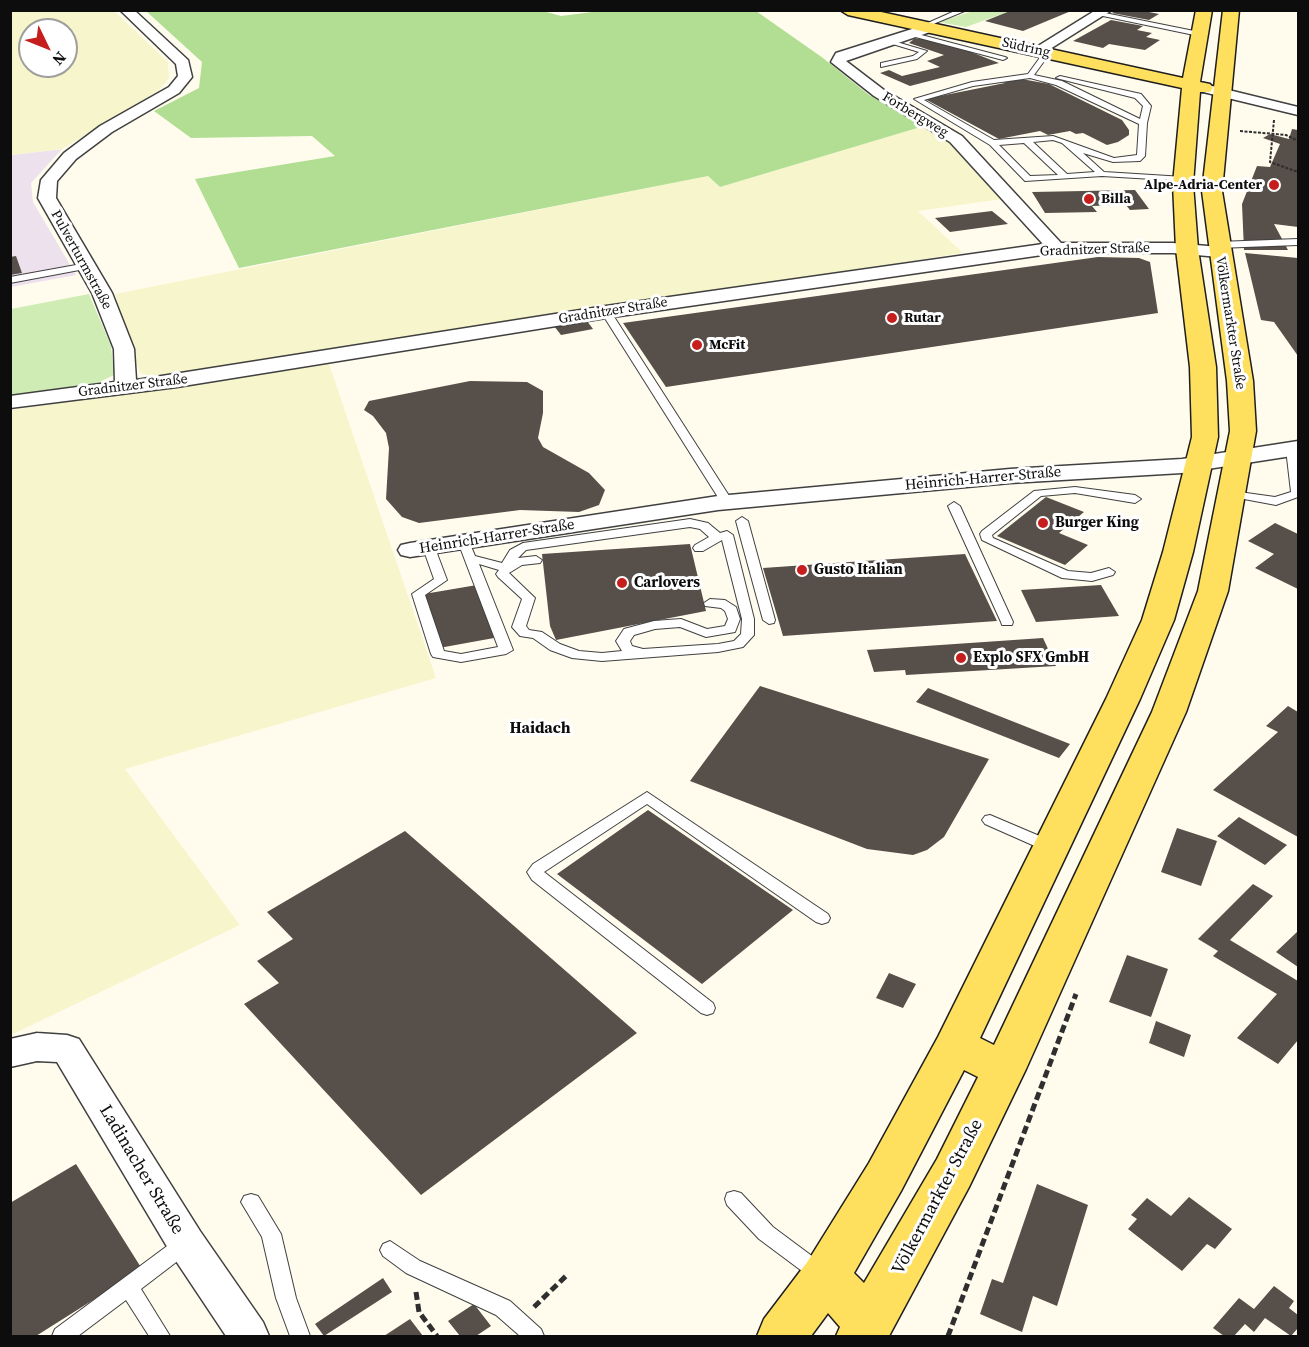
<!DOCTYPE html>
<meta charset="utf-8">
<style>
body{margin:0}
#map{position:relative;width:1309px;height:1347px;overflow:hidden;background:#fffcee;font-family:"Source Serif 4",serif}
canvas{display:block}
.frame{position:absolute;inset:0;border:12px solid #0d0d0d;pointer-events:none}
.north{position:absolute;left:18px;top:18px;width:60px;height:60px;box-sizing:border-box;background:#fff;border:2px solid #9e9e9e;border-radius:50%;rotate:133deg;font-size:16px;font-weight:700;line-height:24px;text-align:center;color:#0d0d0d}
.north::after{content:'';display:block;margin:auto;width:21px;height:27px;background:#c61d1d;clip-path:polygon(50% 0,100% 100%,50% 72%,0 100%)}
</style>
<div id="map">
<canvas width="1309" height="1347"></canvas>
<div class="frame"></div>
<div class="north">N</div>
</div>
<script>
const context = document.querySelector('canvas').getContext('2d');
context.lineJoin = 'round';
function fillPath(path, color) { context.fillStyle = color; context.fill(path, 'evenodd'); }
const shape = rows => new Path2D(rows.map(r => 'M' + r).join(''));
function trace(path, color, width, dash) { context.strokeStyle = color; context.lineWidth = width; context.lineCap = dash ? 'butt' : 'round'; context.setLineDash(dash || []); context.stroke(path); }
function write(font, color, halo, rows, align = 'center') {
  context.font = font + ' "Source Serif 4",serif'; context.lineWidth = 6; context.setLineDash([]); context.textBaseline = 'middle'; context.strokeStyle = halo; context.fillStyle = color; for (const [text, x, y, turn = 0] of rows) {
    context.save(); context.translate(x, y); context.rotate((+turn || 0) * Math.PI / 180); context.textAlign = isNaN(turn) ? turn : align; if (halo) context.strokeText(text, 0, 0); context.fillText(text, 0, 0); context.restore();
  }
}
const industrial = shape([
 [62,149,31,183,33,202,76,275,11,287,11,155]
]);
const farmland = shape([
 [10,11,114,11,168,62,169,78,158,91,62,149,11,155],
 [30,30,66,30,66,66,30,66],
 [924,126,948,140,1002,199,918,211,963,253,160,379,140,373,115,294,708,176,720,187],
 [329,364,436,678,125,769,240,925,11,1035,11,410]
]);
const green = shape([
 [973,11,1010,11,966,27,938,22],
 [89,294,111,346,114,375,88,388,11,399,11,309]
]);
const forest = shape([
 [539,10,561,16,608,10,756,11,823,58,869,95,924,126,720,187,708,176,239,268,195,179,335,156,312,136,191,138,154,111,199,88,202,62,146,11]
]);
const building = shape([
 [1117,10,1152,10,1149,12,1159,14,1149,20,1112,13],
 [1010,11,1071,11,1023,31,985,21],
 [1111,20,1143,26,1137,30,1152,33,1146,37,1160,40,1145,50,1109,44,1103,48,1073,41],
 [922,38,971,52,999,63,910,86,880,73,889,70,902,76,940,67,927,61,944,55,909,43,914,39],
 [1016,78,1049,84,1122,120,1129,130,1129,135,1118,142,1107,145,1083,133,1076,134,1070,131,1048,135,1040,131,999,139,925,99,1005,83,1000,80],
 [1292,129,1298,130,1298,227,1274,224,1288,250,1244,250,1242,204,1257,166,1270,167,1280,144,1263,138,1270,134,1289,139],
 [1135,190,1149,209,1130,210,1126,205,1092,206,1097,212,1045,213,1032,192],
 [992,211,1008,224,950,232,935,218],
 [1245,253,1298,258,1298,356,1274,322,1261,320],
 [16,256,22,273,10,275,10,257],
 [1098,257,1139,258,1150,262,1158,313,666,387,623,323],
 [587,321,593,329,561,335,554,326],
 [470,381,527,382,543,391,543,413,538,438,543,447,589,473,605,490,599,505,579,512,520,510,419,523,402,517,386,499,389,448,386,433,373,416,364,410,369,401],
 [1046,497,1084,512,1059,533,1088,545,1065,565,997,536],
 [1275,523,1298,534,1298,589,1255,568,1274,554,1248,541],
 [690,544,706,611,556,640,550,626,542,554],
 [965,554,997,621,783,636,763,568],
 [477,585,494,638,439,648,424,594],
 [1101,585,1119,616,1036,622,1021,590],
 [1043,638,1056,666,906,675,905,670,874,672,867,650],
 [760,686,989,759,944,837,927,850,913,855,867,849,690,781],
 [928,688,951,697,1070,744,1059,758,916,702],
 [1288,706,1298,712,1298,837,1213,790,1278,732,1266,726],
 [648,810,793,910,702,984,557,874],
 [1239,817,1287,845,1265,865,1217,836],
 [1177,828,1217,841,1201,886,1161,872],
 [405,831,637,1033,421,1195,244,1004,279,983,257,961,293,939,267,912],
 [1253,884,1273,896,1230,940,1298,981,1298,1040,1278,1064,1237,1038,1277,994,1213,956,1218,951,1198,939],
 [1297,932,1298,933,1298,967,1276,952],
 [1127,955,1168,969,1151,1017,1109,1002],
 [889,973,916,984,903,1008,876,998],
 [1156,1021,1191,1035,1184,1057,1149,1043],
 [76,1164,142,1269,36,1336,10,1336,10,1203],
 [1037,1184,1088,1205,1057,1306,1033,1296,1022,1332,980,1314,992,1279,1003,1283],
 [1189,1197,1232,1229,1215,1249,1207,1244,1182,1271,1128,1229,1137,1219,1131,1215,1147,1198,1171,1216],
 [383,1278,392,1292,324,1336,315,1324],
 [1274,1286,1294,1301,1289,1308,1298,1315,1298,1328,1291,1336,1265,1318,1254,1332,1245,1324,1234,1336,1224,1336,1213,1328,1239,1298,1254,1309],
 [474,1304,491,1326,476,1336,460,1336,448,1321],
 [410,1319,423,1336,384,1336]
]);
const pathFar1 = shape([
 [1274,120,1270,162,1298,172],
 [1240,131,1286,135,1298,141]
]);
const path = shape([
 [416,1292,419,1312,437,1336],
 [534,1307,568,1274],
 [948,1336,1076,994]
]);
const service = shape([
 [957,10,967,10,926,27,921,26,957,10],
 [1100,12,1199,32,1202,34,1199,36,1098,15,1100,12],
 [910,32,1005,57,1007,58,1003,60,908,35,910,32],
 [886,40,890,40,927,51,917,59,881,67,881,63,913,56,919,52,886,42,886,40],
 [1044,52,1050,53,1034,75,1062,81,1140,119,1143,106,1135,98,1056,78,1060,76,1141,94,1151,106,1147,123,1145,156,1140,161,1113,162,1083,153,1104,172,1184,177,1188,179,1187,181,1102,176,1025,181,990,145,914,99,972,82,1028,74,1044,52],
 [1030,78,1056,85,1139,124,1137,155,1114,158,1053,136,994,140,924,100,973,86,1030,78],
 [1053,140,1062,143,1095,172,1067,174,1033,142,1053,140],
 [1024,143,1058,175,1030,176,999,145,1024,143],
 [1298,239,1298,245,1218,248,1213,245,1218,242,1298,239],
 [87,263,90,264,90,268,10,283,10,277,87,263],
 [606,309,611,312,733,502,731,504,727,506,721,502,601,312,606,309],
 [1292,446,1298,449,1298,497,1276,505,1228,496,1226,494,1232,491,1275,497,1291,492,1286,449,1292,446],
 [1075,487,1135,495,1141,499,1135,503,1075,493,1041,496,992,535,993,538,1068,571,1091,573,1109,568,1115,572,1113,575,1092,581,1062,578,982,540,980,534,982,531,1034,491,1075,487],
 [954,502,960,506,1013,622,1012,625,1002,625,1001,622,948,506,954,502],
 [742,517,748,521,775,620,774,623,769,624,763,620,736,521,742,517],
 [690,519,708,523,720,533,727,531,733,535,754,619,754,635,743,647,718,652,602,661,572,658,550,650,533,638,520,636,512,627,522,599,498,577,496,574,499,570,479,564,513,650,506,654,461,662,433,657,431,654,412,594,434,579,423,548,425,545,429,544,435,548,447,580,425,595,444,651,461,654,498,647,458,542,460,539,468,539,475,556,502,563,510,550,523,543,690,519],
 [690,527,700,529,709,537,695,545,693,548,695,551,703,551,722,540,742,619,741,634,734,641,718,644,643,649,632,646,630,641,634,635,655,629,680,627,706,637,735,632,740,619,736,607,725,600,710,599,704,603,705,606,721,608,725,611,728,619,725,626,707,629,681,619,654,621,624,629,616,641,622,651,602,653,579,651,560,644,542,632,529,630,526,626,535,598,509,573,522,565,540,563,542,560,536,556,518,558,526,550,690,527],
 [647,792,828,914,830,918,828,922,822,924,816,922,647,804,544,872,713,1003,715,1008,713,1013,707,1015,701,1013,532,880,527,872,533,864,647,792],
 [990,815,1056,843,1059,847,1056,851,1051,852,1046,851,985,824,982,820,985,816,990,815],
 [734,1191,741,1193,773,1227,828,1268,831,1274,828,1280,821,1283,814,1280,759,1239,727,1205,725,1199,727,1193,734,1191],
 [251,1194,258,1196,281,1234,296,1298,310,1336,290,1336,276,1298,262,1237,241,1202,244,1196,251,1194],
 [185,1235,192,1238,195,1244,192,1250,141,1289,170,1336,149,1336,126,1300,78,1336,52,1336,55,1329,178,1238,185,1235],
 [390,1241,420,1261,510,1301,541,1329,544,1336,520,1336,496,1315,406,1273,383,1256,380,1250,383,1244,390,1241]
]);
const minor = shape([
 [120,10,134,10,188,60,192,77,179,93,112,132,76,159,57,181,56,198,112,293,134,349,136,380,606,306,1043,244,950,142,874,96,831,62,836,53,931,23,936,24,936,30,846,61,884,90,962,136,1061,243,1173,243,1219,247,1228,252,1219,257,1173,253,1056,253,606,318,177,387,10,408,10,396,115,382,114,349,92,293,38,198,41,180,64,153,100,126,169,87,178,76,176,64,120,10],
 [1096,10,1112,10,1042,54,1037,55,1030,51,1096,10],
 [1204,84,1298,107,1298,115,1199,91,1197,88,1204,84],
 [1298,441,1298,455,1182,473,1010,483,718,510,410,557,401,555,398,550,401,545,410,543,718,496,1010,469,1182,459,1298,441],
 [37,1033,67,1035,79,1039,200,1231,263,1322,269,1336,226,1336,172,1255,57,1062,37,1061,10,1067,10,1039,37,1033]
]);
const primary = shape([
 [840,10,872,10,1183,78,1196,10,1212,10,1200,82,1210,84,1213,88,1210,92,1200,92,1193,184,1198,249,1216,367,1218,437,1193,552,1174,620,1140,699,980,1038,994,1045,1152,712,1198,591,1230,431,1227,381,1202,191,1223,10,1239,10,1222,191,1253,381,1256,431,1228,591,1186,712,1026,1069,969,1187,889,1336,836,1336,840,1327,828,1313,811,1336,757,1336,764,1319,808,1261,869,1163,938,1037,1106,699,1142,620,1163,552,1192,437,1190,367,1176,249,1173,184,1182,88,848,15,840,10],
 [964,1070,978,1077,937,1159,864,1283,854,1273,901,1191,964,1070]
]);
const markers = [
 [1274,185,6,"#c61d1d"],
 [1089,199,6,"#c61d1d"],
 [892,318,6,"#c61d1d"],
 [697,345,6,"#c61d1d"],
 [1043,523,6,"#c61d1d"],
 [802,570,6,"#c61d1d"],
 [622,583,6,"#c61d1d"],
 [961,658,6,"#c61d1d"]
];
const farStreetnames = [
 ["Südring",1026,48,13],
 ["Forbergweg",915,115,31],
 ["Gradnitzer Straße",1095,250,-2],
 ["Pulverturmstraße",81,260,61],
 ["Gradnitzer Straße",613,311,-9],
 ["Völkermarkter Straße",1230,323,81],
 ["Gradnitzer Straße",133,386,-7]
];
const farPoinames = [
 ["Alpe-Adria-Center",1262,185,"right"],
 ["Billa",1101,199],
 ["Rutar",904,318],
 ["McFit",709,345]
];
const streetNames = [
 ["Heinrich-Harrer-Straße",983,479,-5],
 ["Heinrich-Harrer-Straße",497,537,-9]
];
const poiNames = [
 ["Burger King",1055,523],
 ["Gusto Italian",814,570],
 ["Carlovers",634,583],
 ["Explo SFX GmbH",973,658]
];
const neighbourhoodNames = [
 ["Haidach",540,729]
];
const nearStreetnames = [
 ["Ladinacher Straße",141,1170,59],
 ["Völkermarkter Straße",938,1197,-62]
];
fillPath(industrial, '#ece1ed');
fillPath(farmland, '#f7f5cc');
fillPath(green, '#cfecb5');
fillPath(forest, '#b1de93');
fillPath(building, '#574f49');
trace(service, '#404040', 2);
trace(minor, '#404040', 3);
trace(primary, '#1e1e1e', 3);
trace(pathFar1, '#2f2f2f', 2, [3, 1.5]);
trace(path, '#2f2f2f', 5, [8, 4]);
fillPath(service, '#fff');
fillPath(minor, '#fff');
fillPath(primary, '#ffdf5e');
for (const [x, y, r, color] of markers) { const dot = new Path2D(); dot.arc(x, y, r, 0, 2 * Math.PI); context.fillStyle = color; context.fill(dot); trace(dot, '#fff', 2); }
write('14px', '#0d0d0d', '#fff', farStreetnames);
write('bold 14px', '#0d0d0d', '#fff', farPoinames, 'left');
write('15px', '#0d0d0d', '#fff', streetNames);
write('bold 15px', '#0d0d0d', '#fff', poiNames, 'left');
write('bold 16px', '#0d0d0d', '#fff', neighbourhoodNames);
write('18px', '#0d0d0d', '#fff', nearStreetnames);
</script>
